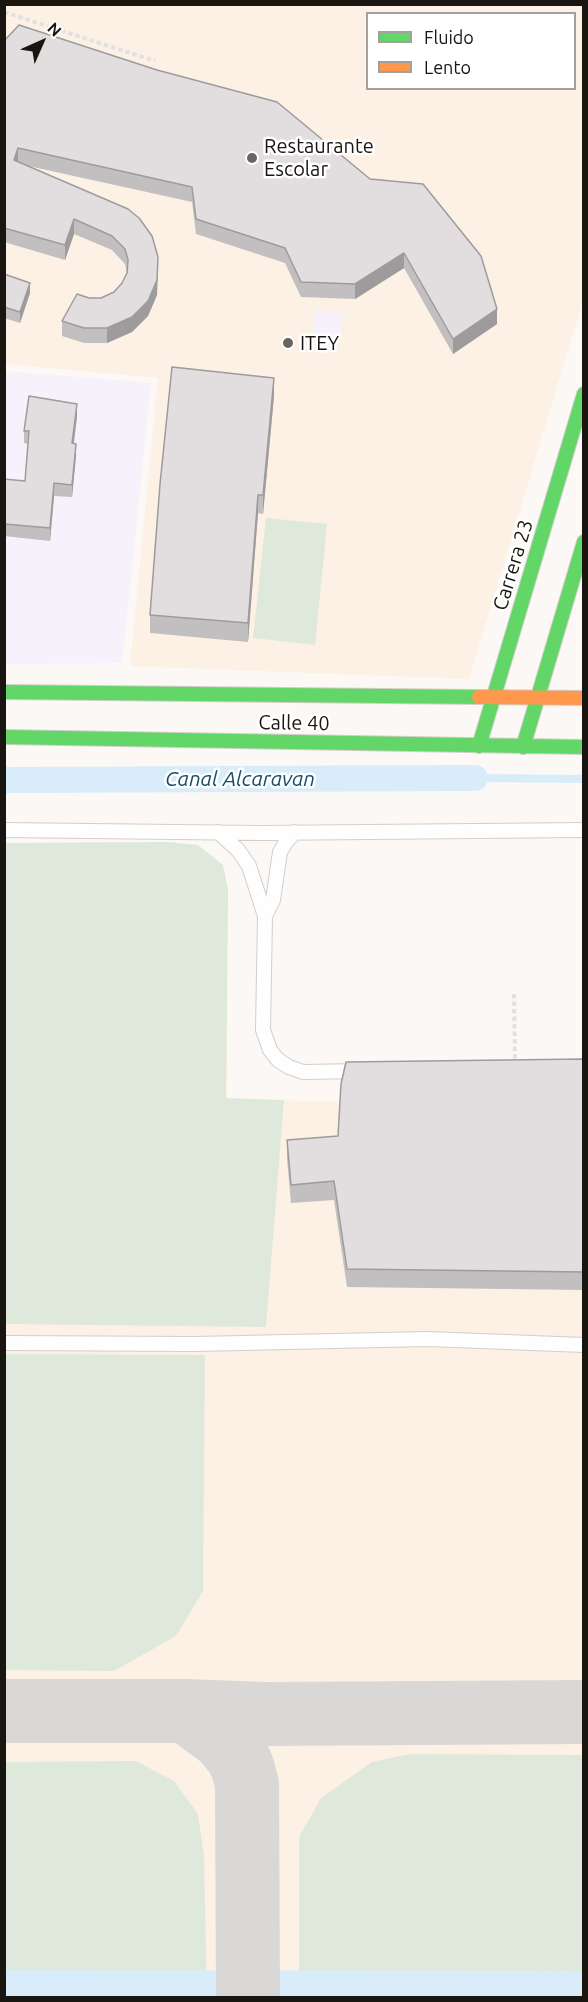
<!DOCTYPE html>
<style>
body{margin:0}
#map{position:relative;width:588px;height:2002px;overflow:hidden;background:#fbf8f5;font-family:Ubuntu,sans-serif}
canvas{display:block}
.frame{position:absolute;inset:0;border:6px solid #191510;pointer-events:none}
.legend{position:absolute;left:366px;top:12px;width:210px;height:78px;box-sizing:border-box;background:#fff;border:2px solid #a3a19f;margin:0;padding:8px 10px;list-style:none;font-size:18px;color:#191510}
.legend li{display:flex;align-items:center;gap:12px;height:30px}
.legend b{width:30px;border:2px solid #a3a19f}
.north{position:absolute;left:12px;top:12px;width:60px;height:60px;-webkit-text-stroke:4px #fff;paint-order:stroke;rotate:45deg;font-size:16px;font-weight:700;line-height:24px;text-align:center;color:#191510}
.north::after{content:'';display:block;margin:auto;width:21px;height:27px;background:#191510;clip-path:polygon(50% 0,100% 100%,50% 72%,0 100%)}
</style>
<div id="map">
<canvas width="588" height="2002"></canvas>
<div class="frame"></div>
<ul class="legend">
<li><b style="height:8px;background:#63d668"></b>Fluido</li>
<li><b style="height:8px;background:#ff974d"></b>Lento</li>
</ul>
<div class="north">N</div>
</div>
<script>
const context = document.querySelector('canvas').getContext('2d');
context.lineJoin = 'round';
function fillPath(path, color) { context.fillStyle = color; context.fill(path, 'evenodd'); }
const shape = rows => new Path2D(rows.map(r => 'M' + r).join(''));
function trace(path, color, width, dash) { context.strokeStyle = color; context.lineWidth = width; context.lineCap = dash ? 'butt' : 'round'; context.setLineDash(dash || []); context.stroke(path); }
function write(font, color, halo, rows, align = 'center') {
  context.font = font + ' Ubuntu,sans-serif'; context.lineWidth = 5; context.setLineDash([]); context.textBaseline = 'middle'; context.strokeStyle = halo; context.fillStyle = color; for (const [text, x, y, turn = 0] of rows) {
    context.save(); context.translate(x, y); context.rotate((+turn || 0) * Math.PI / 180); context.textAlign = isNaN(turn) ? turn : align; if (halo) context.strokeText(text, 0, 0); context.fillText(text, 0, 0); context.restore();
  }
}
const built = shape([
 [4,5,583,5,583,300,469,679,130,666,158,378,5,364],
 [368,14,574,14,574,88,368,88],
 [167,842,198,845,223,865,228,890,227,1099,341,1102,583,1070,583,1997,5,1997,4,843]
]);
const industrial = shape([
 [315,310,343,314,339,346,311,342],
 [4,371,151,383,122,663,5,664]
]);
const green = shape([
 [266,518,327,524,315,645,253,638],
 [167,842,198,845,223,865,228,890,226,1098,284,1100,266,1327,5,1324,5,843],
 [5,1354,205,1355,203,1591,176,1636,114,1671,5,1670],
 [410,1754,583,1755,583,1997,299,1997,299,1837,321,1798,372,1762],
 [136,1761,174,1781,198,1814,204,1856,207,1997,5,1997,5,1762]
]);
const stream = shape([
 [475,778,584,779]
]);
const canal = shape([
 [4,780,475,778],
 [4,1983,584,1984]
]);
const taxiway = shape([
 [4,1711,186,1711,265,1714,584,1712],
 [186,1711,224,1739,238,1757,243,1769,247,1785,248,1998]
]);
const path = shape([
 [4,12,155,61],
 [514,994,515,1062]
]);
const lane = shape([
 [4,830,261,833,584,830],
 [218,832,238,850,249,866,265,916,263,1030,270,1050,278,1060,289,1067,303,1072,362,1071],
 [265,916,273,900,280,852,286,842,295,832],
 [4,1343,195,1344,428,1339,584,1345]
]);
const fast = shape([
 [4,692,479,697],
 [4,737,584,747],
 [479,746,584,394],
 [523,747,584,542]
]);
const slow = shape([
 [479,697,584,698]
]);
const wall = shape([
 [4,41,157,70,277,102,497,324,453,354,404,268,355,299,301,297,285,263,196,234,192,202,24,165,158,272,157,295,148,316,132,332,107,343,84,343,62,336,62,321,89,298,101,298,114,292,122,283,127,273,125,264,112,250,74,234,65,260,4,242],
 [4,274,30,293,20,323,4,318],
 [274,396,263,514,258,513,248,642,150,633,150,615],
 [77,416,74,443,76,456,72,497,54,496,50,541,4,536,4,479,25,481,28,444,24,443,24,431],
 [584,1059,584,1290,347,1287,334,1200,291,1203,287,1159,287,1140,338,1136]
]);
const shadedWall = shape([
 [18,148,18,163,14,160],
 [74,219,74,234,65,260,65,245],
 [404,253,404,268,355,299,355,284],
 [158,257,157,295,148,316,132,332,107,343,107,328],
 [30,283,30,293,20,323,20,312],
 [497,309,497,324,453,354,453,339],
 [274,378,274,396,263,514,263,495],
 [77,404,77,416,72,456,72,443],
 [76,444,76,456,72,497,72,485],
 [54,483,54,496,50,541,50,528],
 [258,495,258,513,248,642,248,623]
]);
const building = shape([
 [19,25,157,70,277,102,370,179,423,184,481,256,497,309,453,339,404,253,355,284,301,282,285,248,196,219,192,187,18,148,14,160,128,209,139,218,152,236,158,257,157,280,148,301,132,317,107,328,84,328,62,321,77,294,89,298,101,298,114,292,122,283,127,273,128,260,125,249,112,236,74,219,65,245,4,228,4,41,19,25],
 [4,274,30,283,20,312,4,307,4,274],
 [172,367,274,378,263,495,258,495,248,623,150,615,160,484,172,367],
 [29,396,77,404,72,443,76,444,72,485,54,483,50,528,4,524,4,479,25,481,29,431,24,431,29,396],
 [584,1059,584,1272,347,1269,334,1181,291,1185,287,1140,338,1136,341,1084,346,1062,584,1059]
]);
const markers = [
 [252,158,6,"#686460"],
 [288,343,6,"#686460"]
];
const poiNames = [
 ["Restaurante",264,146],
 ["Escolar",264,169],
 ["ITEY",300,343]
];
const streetNames = [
 ["Carrera 23",513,565,-73],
 ["Calle 40",294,723,1]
];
const waterNames = [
 ["Canal Alcaravan",240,779]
];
fillPath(built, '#fcf1e4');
fillPath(industrial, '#f6f1fa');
fillPath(green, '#dfe9db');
trace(stream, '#d8ecf9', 8);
trace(canal, '#d8ecf9', 26);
trace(taxiway, '#dad8d6', 64);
trace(lane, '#d2cfcb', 16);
trace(fast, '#d2cfcb', 16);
trace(slow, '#d2cfcb', 16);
trace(path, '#e2e1e0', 4, [4.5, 3]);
trace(lane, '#fefefe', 14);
trace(fast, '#63d668', 14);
trace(slow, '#ff974d', 14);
fillPath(wall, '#c2bfc0');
fillPath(shadedWall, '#9e9b9c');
fillPath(building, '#e2dedf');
trace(building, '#9e9b9c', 1.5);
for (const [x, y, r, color] of markers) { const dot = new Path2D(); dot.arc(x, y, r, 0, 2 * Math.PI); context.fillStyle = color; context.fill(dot); trace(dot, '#fff', 2); }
write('20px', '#191510', '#fff', poiNames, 'left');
write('20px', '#191510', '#fff', streetNames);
write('italic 21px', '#184d69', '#fff', waterNames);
</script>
